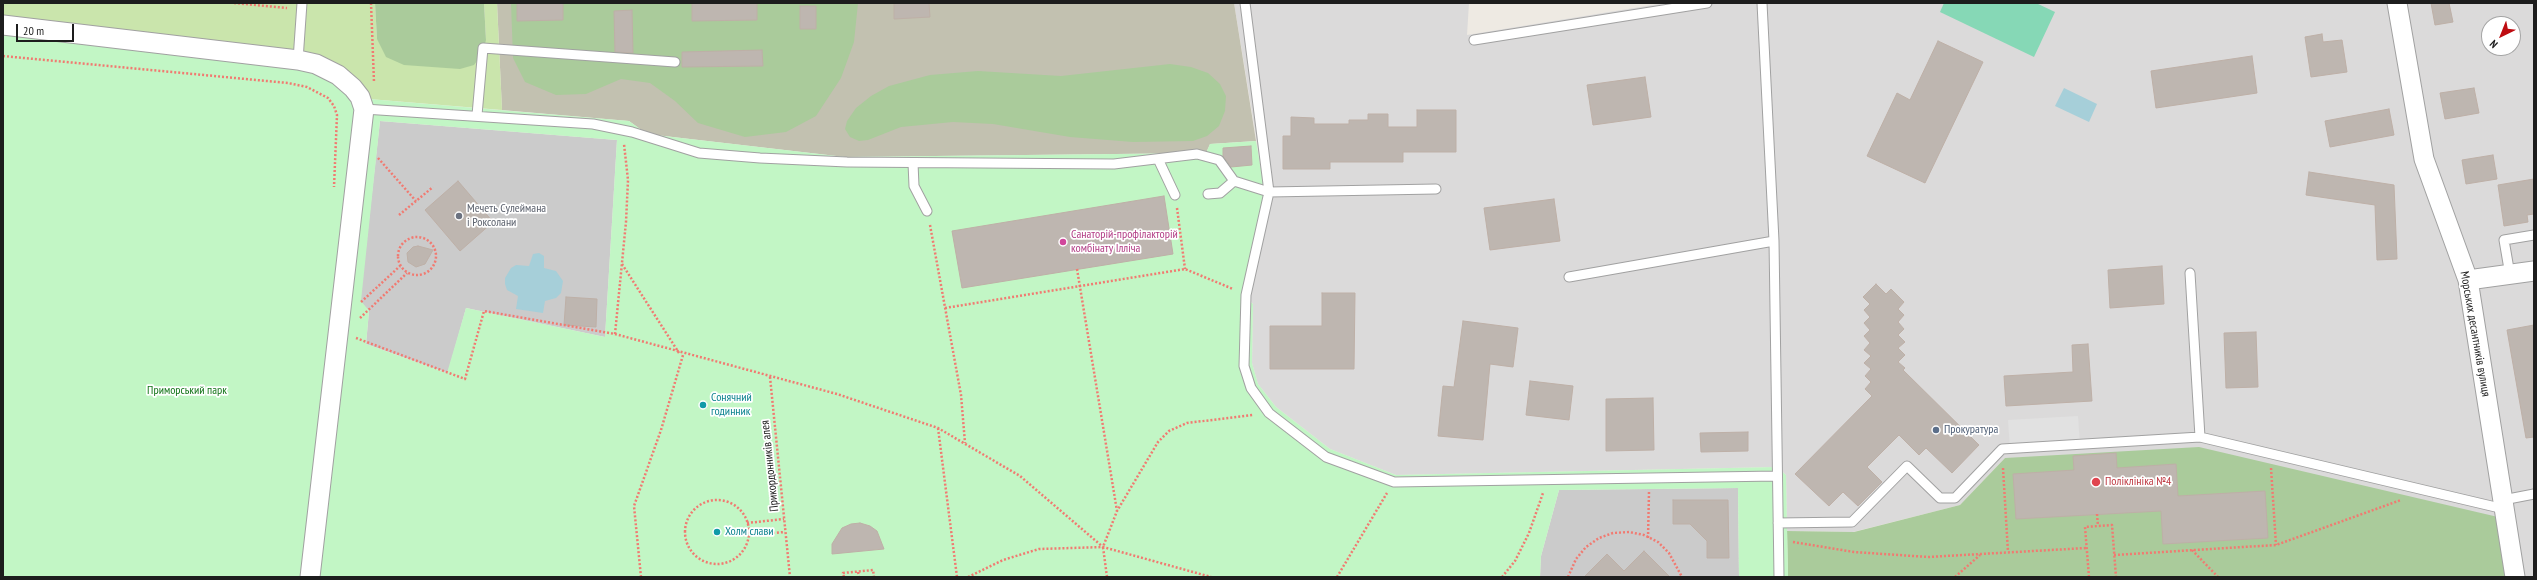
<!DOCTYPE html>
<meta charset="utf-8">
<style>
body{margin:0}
#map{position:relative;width:2537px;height:580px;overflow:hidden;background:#eeeae3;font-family:"PT Sans Narrow",sans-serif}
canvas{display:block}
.frame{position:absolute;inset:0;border:4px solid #1d1d1d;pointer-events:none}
.north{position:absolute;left:2481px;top:16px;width:40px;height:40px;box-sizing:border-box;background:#fff;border:1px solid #a5a5a5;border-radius:50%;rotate:223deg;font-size:11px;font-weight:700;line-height:16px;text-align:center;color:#1d1d1d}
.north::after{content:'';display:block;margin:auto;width:14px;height:18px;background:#be0c11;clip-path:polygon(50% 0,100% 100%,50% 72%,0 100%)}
.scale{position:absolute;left:16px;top:24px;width:58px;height:18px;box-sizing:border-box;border:2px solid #1d1d1d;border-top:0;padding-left:5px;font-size:12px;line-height:14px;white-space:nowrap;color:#1d1d1d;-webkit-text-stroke:3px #fff;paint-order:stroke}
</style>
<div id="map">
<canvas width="2537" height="580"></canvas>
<div class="frame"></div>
<div class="north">N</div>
<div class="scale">20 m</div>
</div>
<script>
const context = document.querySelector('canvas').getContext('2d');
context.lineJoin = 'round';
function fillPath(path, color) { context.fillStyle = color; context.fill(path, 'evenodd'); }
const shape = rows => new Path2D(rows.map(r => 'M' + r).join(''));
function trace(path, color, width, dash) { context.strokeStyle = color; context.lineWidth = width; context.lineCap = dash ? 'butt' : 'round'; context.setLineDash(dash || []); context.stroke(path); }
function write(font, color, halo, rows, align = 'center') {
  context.font = font + ' "PT Sans Narrow",sans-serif'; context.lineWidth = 3.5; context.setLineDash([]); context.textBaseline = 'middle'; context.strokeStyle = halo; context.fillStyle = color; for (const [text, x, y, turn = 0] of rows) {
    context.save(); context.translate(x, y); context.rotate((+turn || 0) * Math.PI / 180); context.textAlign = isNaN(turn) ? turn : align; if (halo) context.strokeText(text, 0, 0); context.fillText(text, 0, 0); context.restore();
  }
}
const residential = shape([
 [1234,3,1469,3,1467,35,1665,3,2534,3,2534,577,2507,577,2005,458,1960,505,1853,532,1787,531,1786,475,1777,467,1396,475,1330,449,1276,407,1258,384,1252,363,1253,304,1242,294,1265,192],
 [2489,24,2513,24,2513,48,2489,48]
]);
const religious = shape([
 [380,121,617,140,605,337,466,308,448,373,366,344,369,311,360,301],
 [1738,488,1739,577,1540,577,1541,556,1559,490]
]);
const construction = shape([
 [497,3,1234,3,1256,141,1210,144,1206,153,845,157,647,134,629,121,502,110]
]);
const grass = shape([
 [3,3,375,3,377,39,486,40,484,3,497,3,502,110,369,99,3,23]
]);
const forest = shape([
 [375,3,484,3,486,40,482,54,474,65,460,69,404,65,386,57,377,39],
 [511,3,858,3,854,42,841,78,816,116,786,132,745,137,698,123,675,101,650,83,621,79,586,94,556,95,525,82,513,58],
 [1170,64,1191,67,1208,73,1220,84,1226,96,1225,111,1219,126,1207,136,1193,141,1133,142,1070,137,993,124,953,122,901,127,868,140,859,141,850,137,845,129,847,121,856,108,871,96,889,86,930,75,978,71,1061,76],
 [2199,447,2498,517,2507,577,1788,577,1787,531,1854,532,1960,505,2005,458]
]);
const park = shape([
 [3,23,302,55,369,99,629,121,647,134,845,157,1206,153,1210,144,1256,141,1265,192,1242,294,1253,304,1252,363,1258,384,1276,407,1330,449,1396,475,1777,467,1786,475,1788,577,1739,577,1738,488,1559,490,1541,556,1540,577,3,577],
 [380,121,617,140,605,337,466,308,447,373,366,344,369,311,361,301]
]);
const pitch = shape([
 [1944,3,2036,3,2055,12,2034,57,1940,12]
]);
const parking = shape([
 [2078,416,2080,445,2010,449,2008,420]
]);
const water = shape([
 [2064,88,2097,104,2089,122,2055,106],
 [539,253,544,256,544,268,556,271,563,281,561,293,556,298,545,301,543,313,516,309,518,296,507,290,505,284,505,278,511,268,516,265,529,266,533,254]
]);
const building = shape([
 [517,3,563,3,563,20,517,21,517,3],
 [692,3,757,3,757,20,692,21,692,3],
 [894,3,929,3,930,17,894,19,894,3],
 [2431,3,2449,3,2453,22,2435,25,2431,3],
 [800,6,816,6,816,29,800,29,800,6],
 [632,10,633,53,615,52,614,11,632,10],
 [2322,34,2323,42,2342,40,2347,72,2311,77,2305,37,2322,34],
 [1938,41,1983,62,1925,183,1867,156,1897,93,1910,100,1938,41],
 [762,50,763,66,682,67,682,52,762,50],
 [2252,56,2257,93,2156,108,2151,71,2252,56],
 [1645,77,1651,117,1593,125,1587,85,1645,77],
 [2474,88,2479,113,2445,119,2440,93,2474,88],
 [2389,109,2394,135,2330,147,2325,121,2389,109],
 [1417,110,1456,110,1456,152,1403,152,1403,162,1330,162,1330,169,1283,169,1283,136,1291,136,1291,117,1314,118,1314,124,1349,124,1349,120,1368,120,1368,114,1388,114,1388,127,1417,127,1417,110],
 [1251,146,1252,165,1231,167,1223,156,1223,148,1251,146],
 [2493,155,2497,179,2466,184,2462,160,2493,155],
 [2309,172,2394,185,2397,259,2377,260,2375,205,2306,195,2309,172],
 [2534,179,2534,214,2527,215,2528,222,2504,226,2498,185,2534,179],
 [458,181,493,222,460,251,425,210,458,181],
 [1164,196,1173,254,962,288,952,231,1164,196],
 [1554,199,1560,241,1490,250,1484,208,1554,199],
 [418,246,433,250,425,264,416,267,408,262,407,253,413,247,418,246],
 [2162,266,2164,304,2110,308,2108,270,2162,266],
 [1876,284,1886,294,1891,289,1904,302,1898,309,1904,315,1898,322,1904,329,1898,335,1905,342,1898,348,1905,355,1898,362,1905,368,1903,370,1979,445,1952,473,1926,448,1919,455,1899,435,1867,467,1882,482,1858,506,1843,492,1829,506,1795,474,1872,396,1865,389,1871,382,1865,376,1871,369,1864,363,1871,356,1864,350,1870,343,1864,336,1870,330,1864,323,1870,317,1864,310,1870,304,1863,297,1876,284],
 [1322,293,1355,293,1354,369,1270,369,1270,326,1322,326,1322,293],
 [566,297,597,299,596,327,564,325,566,297],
 [1463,321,1518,328,1513,367,1490,364,1483,440,1438,436,1443,386,1454,387,1463,321],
 [2534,325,2534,437,2526,438,2507,330,2534,325],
 [2256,332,2258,387,2226,388,2224,333,2256,332],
 [2088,344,2092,401,2006,406,2004,376,2073,372,2072,345,2088,344],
 [1530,381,1573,386,1569,420,1526,415,1530,381],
 [1653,398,1654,450,1606,451,1606,399,1653,398],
 [1748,432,1748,451,1701,452,1700,433,1748,432],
 [2116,453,2117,468,2176,464,2178,496,2265,491,2268,538,2163,544,2161,511,2016,519,2013,474,2074,470,2073,456,2116,453],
 [1673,500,1728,500,1729,558,1707,558,1707,541,1690,524,1673,524,1673,500],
 [860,523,870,526,877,531,884,549,832,554,832,544,842,528,851,524,860,523],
 [1644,551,1670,577,1584,577,1607,554,1624,571,1644,551]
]);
const path = shape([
 [234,3,287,8],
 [371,3,374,82],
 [3,56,288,83,307,87,328,98,334,106,337,115,334,187],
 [378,158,416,201],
 [1177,208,1185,269],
 [399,215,433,187],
 [930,225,961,395,965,443],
 '398 256a19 19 0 1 1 38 0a19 19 0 1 1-38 0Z',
 [622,264,679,353],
 [1077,269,1117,511],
 [361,302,400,266],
 [945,308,1185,269,1233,289],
 [360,318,407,273],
 [615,334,626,222,628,180,624,144],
 [356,338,465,379,484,311,615,334,837,394,938,428,1020,476,1103,547],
 [770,377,790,577],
 [938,428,957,577],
 [2003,468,2008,552],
 [2271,468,2276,545],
 '685 532a32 32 0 1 1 64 0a32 32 0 1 1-64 0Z',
 [2097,514,2098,526],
 [747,523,784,519],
 [749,535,785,532],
 [1648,538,1649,492],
 [1793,542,1854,552,1928,557,2086,548],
 [2192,550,2218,577],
 [2114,555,2276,545,2401,500],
 [858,572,859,577],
 [641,577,634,506,661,430,683,355],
 [844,577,843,573,873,570,874,577],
 [968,577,1003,560,1039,549,1103,547,1211,577],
 [1107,577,1103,547,1117,511,1158,442,1169,431,1187,423,1253,415],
 [1337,577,1387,493],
 [1502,577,1515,561,1529,533,1543,493],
 [1568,577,1576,559,1586,547,1599,538,1613,533,1629,532,1644,535,1658,542,1669,553,1682,577],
 [1955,577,1980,555],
 [2089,577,2085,527,2112,525,2116,577]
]);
const service = shape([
 [1245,3,1269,192,1246,295,1244,366,1251,388,1269,413,1326,457,1394,482,1777,476],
 [1762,3,1774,241,1779,577],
 [1474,40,1707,3],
 [298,60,302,3],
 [364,109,593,124,632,132,699,153,760,158,847,162,1114,164,1197,154,1219,160,1234,181,1269,192,1436,189],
 [477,115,483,48,675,62],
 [1159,161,1175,195],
 [913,163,914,186,927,211],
 [1208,194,1220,193,1234,181],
 [2190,273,2200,437],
 [2510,275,2504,240,2534,235],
 [1569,277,1774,241],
 [2503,500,2534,494],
 [1778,523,1852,522,1907,466,1940,498,1955,498,2002,449,2200,437,2504,509]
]);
const minor = shape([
 [2397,3,2424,159,2468,280,2515,577],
 [3,25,298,60,316,64,338,75,353,88,360,97,364,109,310,577],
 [2468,280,2534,271]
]);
const markers = [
 [459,216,4,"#6b7280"],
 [1063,242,4,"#d1479c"],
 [703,405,4,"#0f9aa8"],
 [1936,430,4,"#5c6f8a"],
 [2096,482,5,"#e0444e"],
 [717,532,4,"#0f9aa8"]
];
const worshipNames = [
 ["Мечеть Сулеймана",467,209],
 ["і Роксолани",467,223]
];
const hotelNames = [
 ["Санаторій-профілакторій",1071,235],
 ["комбінату Ілліча",1071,249]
];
const streetNames = [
 ["Морських десантників вулиця",2475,334,80],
 ["Прикордонників алея",770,466,-96]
];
const parkNames = [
 ["Приморський парк",187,391]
];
const cultureNames = [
 ["Сонячний",711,398],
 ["годинник",711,412],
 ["Холм слави",725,532]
];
const serviceNames = [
 ["Прокуратура",1944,430]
];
const healthNames = [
 ["Поліклініка №4",2105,482]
];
fillPath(residential, '#dbdada');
fillPath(religious, '#cbcbcb');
fillPath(construction, '#c2c1b0');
fillPath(grass, '#cae5ac');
fillPath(forest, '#aacb9b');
fillPath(park, '#c2f6c5');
fillPath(pitch, '#86d8b6');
fillPath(parking, '#e1e1e1');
fillPath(water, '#a6cfd9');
fillPath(building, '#beb6b0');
trace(building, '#beb0a7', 1);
trace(service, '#a1a1a1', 11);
trace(minor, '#a1a1a1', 21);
trace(path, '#f17a71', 2.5, [2, 2]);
trace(service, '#fff', 9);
trace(minor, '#fff', 19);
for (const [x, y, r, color] of markers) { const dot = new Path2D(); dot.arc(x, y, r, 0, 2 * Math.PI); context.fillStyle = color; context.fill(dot); trace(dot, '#fff', 1.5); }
write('12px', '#5b616d', '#fff', worshipNames, 'left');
write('12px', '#b23c85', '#fff', hotelNames, 'left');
write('12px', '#1d1d1d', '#fff', streetNames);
write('12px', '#127417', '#fff', parkNames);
write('12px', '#0d838f', '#fff', cultureNames, 'left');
write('12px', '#4e5e75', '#fff', serviceNames, 'left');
write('12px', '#be3a42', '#fff', healthNames, 'left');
</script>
